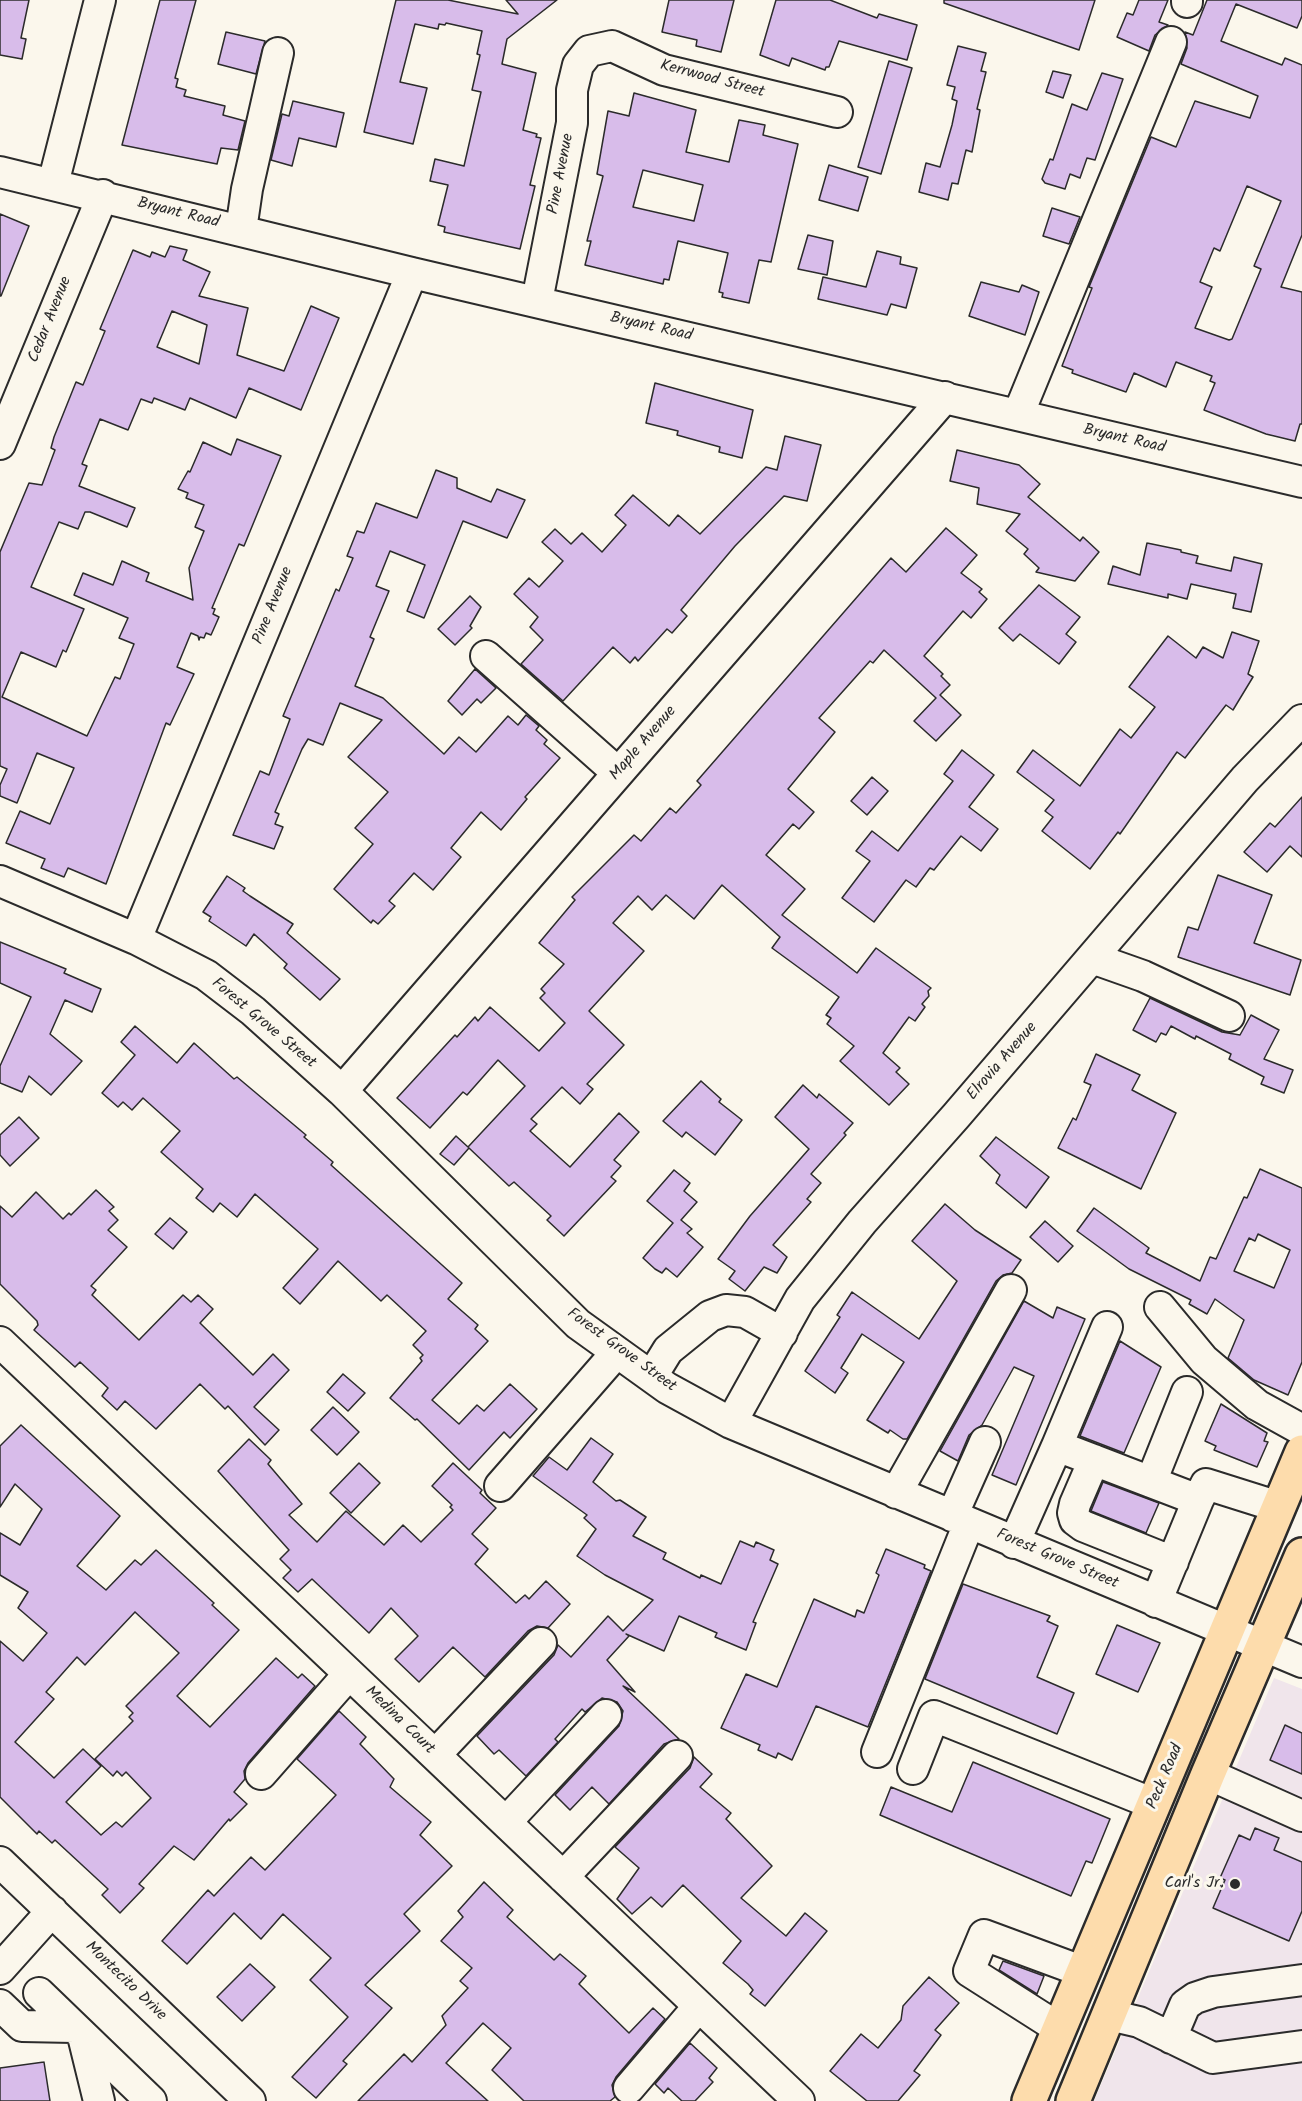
<!DOCTYPE html>
<style>
body{margin:0}
canvas{display:block;background:#fbf7ec}
</style>
<canvas width="1302" height="2101"></canvas>
<script>
const context = document.querySelector('canvas').getContext('2d');
context.lineJoin = 'round';
function fillPath(path, color) { context.fillStyle = color; context.fill(path, 'evenodd'); }
const shape = rows => new Path2D(rows.map(r => 'M' + r).join(''));
function trace(path, color, width, dash) { context.strokeStyle = color; context.lineWidth = width; context.lineCap = dash ? 'butt' : 'round'; context.setLineDash(dash || []); context.stroke(path); }
function write(font, color, halo, rows, align = 'center') {
  context.font = font + ' Kalam,sans-serif'; context.lineWidth = 6; context.setLineDash([]); context.textBaseline = 'middle'; context.strokeStyle = halo; context.fillStyle = color; for (const [text, x, y, turn = 0] of rows) {
    context.save(); context.translate(x, y); context.rotate((+turn || 0) * Math.PI / 180); context.textAlign = isNaN(turn) ? turn : align; if (halo) context.strokeText(text, 0, 0); context.fillText(text, 0, 0); context.restore();
  }
}
const built = shape([
 [1274,1678,1302,1689,1302,2101,1094,2101]
]);
const building = shape([
 [0,0,29,0,21,38,26,39,22,59,0,55,0,0],
 [160,0,196,0,175,78,178,79,176,87,186,90,184,96,225,106,223,115,245,121,238,150,221,148,217,164,122,145,160,0],
 [396,0,448,0,518,14,506,0,557,0,507,39,502,64,536,73,523,130,537,134,536,137,541,138,530,185,535,186,520,249,444,232,445,227,438,225,448,185,430,181,435,159,464,166,481,92,472,90,480,55,477,54,482,31,446,23,445,25,439,24,438,29,415,24,400,82,427,88,413,144,364,132,396,0],
 [669,0,734,0,721,52,696,46,697,40,662,32,669,0],
 [776,0,830,0,877,18,879,14,917,25,907,60,839,41,829,67,826,67,825,70,792,58,789,66,760,55,776,0],
 [944,0,1095,0,1079,50,944,3,944,0],
 [1139,0,1168,0,1159,22,1168,25,1155,35,1149,51,1117,37,1127,13,1133,15,1139,0],
 [1207,0,1302,0,1302,16,1297,28,1236,4,1221,41,1282,65,1285,58,1302,65,1302,235,1281,287,1302,292,1302,424,1300,424,1295,441,1266,434,1204,410,1215,383,1210,381,1212,376,1176,362,1166,387,1134,373,1126,392,1072,373,1073,370,1062,366,1092,288,1089,287,1151,137,1176,147,1195,101,1250,118,1258,96,1181,64,1187,48,1185,32,1193,35,1207,0],
 [1247,186,1281,201,1254,266,1261,269,1232,339,1229,340,1195,328,1212,287,1200,282,1214,248,1220,251,1247,186],
 [226,32,265,41,256,74,218,64,226,32],
 [958,46,986,53,981,71,986,72,977,109,980,110,972,152,966,150,958,184,952,183,948,200,919,192,926,163,940,167,952,125,957,101,952,99,955,87,947,85,958,46],
 [889,61,912,68,881,174,858,167,889,61],
 [1053,71,1071,75,1063,98,1046,92,1053,71],
 [1102,73,1123,79,1095,160,1087,158,1080,178,1070,174,1065,189,1045,183,1042,179,1050,159,1053,160,1072,104,1087,110,1102,73],
 [634,93,696,110,686,152,729,162,739,120,765,125,763,135,798,144,771,262,759,260,749,303,722,297,723,293,719,292,728,253,678,241,669,280,664,279,663,284,585,265,591,241,587,241,603,176,597,174,608,111,629,116,634,93],
 [643,170,703,185,694,221,633,207,643,170],
 [293,101,344,113,336,147,299,138,292,166,271,160,282,114,289,116,293,101],
 [829,165,868,177,858,211,819,200,829,165],
 [1052,208,1080,217,1069,244,1043,236,1052,208],
 [0,214,29,226,1,296,0,296,0,214],
 [808,235,833,241,827,275,798,269,808,235],
 [170,246,187,250,183,260,210,272,199,296,248,308,237,355,284,371,311,306,339,318,301,410,249,388,236,418,190,398,185,410,154,398,152,403,141,399,128,430,100,419,82,464,87,466,79,486,135,508,127,527,90,512,85,512,78,529,59,522,31,587,84,609,66,652,63,650,56,667,21,652,2,697,87,736,115,677,120,679,134,644,119,638,128,618,74,595,83,573,113,585,122,561,149,573,146,581,193,600,189,568,204,531,195,527,204,505,186,498,188,493,178,489,188,471,190,472,203,442,231,455,237,439,281,456,244,546,239,544,212,608,215,609,213,614,219,617,211,635,206,633,204,638,200,637,199,640,198,636,191,633,177,667,194,674,170,725,166,723,106,884,68,868,64,877,41,868,45,859,6,843,20,811,50,824,74,768,37,753,17,803,0,796,0,785,7,769,0,766,0,552,29,483,42,485,55,450,51,448,54,437,76,382,83,385,105,331,100,329,133,250,150,257,152,252,165,257,170,246],
 [172,311,207,325,199,364,157,347,172,311],
 [877,251,901,257,900,264,917,268,906,308,891,304,887,315,818,299,823,277,866,287,877,251],
 [981,282,1019,292,1022,285,1039,292,1025,335,969,316,981,282],
 [655,383,753,410,742,458,719,452,720,447,677,435,678,431,646,423,655,383],
 [785,436,821,445,807,501,784,496,735,546,681,610,687,616,672,633,667,629,638,661,635,657,630,663,613,647,563,701,521,664,543,640,530,627,538,617,514,594,529,578,539,587,563,561,542,542,555,529,571,544,582,533,602,552,626,525,615,515,633,495,669,526,678,515,700,534,766,467,777,470,785,436],
 [957,450,1019,465,1040,484,1028,497,1080,541,1083,537,1099,552,1075,581,1036,572,1039,568,1024,554,1028,549,1006,531,1020,514,977,504,979,488,950,481,957,450],
 [436,470,457,478,457,488,491,502,497,489,525,500,507,538,463,521,424,618,407,611,425,565,390,551,376,586,389,591,370,637,374,639,355,686,383,698,444,754,459,737,476,752,508,716,518,725,526,715,539,726,536,730,547,740,544,744,560,758,525,797,527,799,501,830,481,812,451,848,461,857,433,890,414,873,389,901,395,906,378,924,373,920,371,923,334,889,373,844,355,828,388,792,348,757,382,720,340,703,323,745,308,739,302,749,275,812,279,814,275,824,283,827,274,849,233,835,260,771,269,775,290,719,283,716,336,589,339,591,353,558,347,556,357,531,364,533,376,503,417,518,436,470],
 [946,528,977,555,961,573,982,589,979,592,987,599,971,618,963,611,924,656,943,674,941,676,950,685,940,695,961,715,936,741,914,721,936,698,884,650,873,663,870,661,819,718,835,732,788,789,814,812,799,829,793,824,766,855,805,889,782,915,857,973,876,948,931,988,928,991,929,996,922,1004,925,1007,915,1021,909,1017,883,1053,900,1068,896,1072,909,1084,889,1105,840,1061,854,1046,827,1024,831,1018,826,1015,839,997,772,948,780,937,722,885,694,919,666,895,652,910,638,896,613,923,644,951,589,1011,624,1045,587,1084,593,1089,580,1104,562,1087,531,1119,537,1124,530,1131,570,1167,619,1113,639,1132,614,1160,621,1166,611,1177,616,1181,564,1236,547,1220,551,1216,514,1182,509,1186,469,1148,454,1165,440,1154,456,1136,468,1147,525,1086,498,1060,467,1095,463,1092,430,1128,397,1098,455,1035,457,1037,475,1017,478,1021,490,1007,539,1051,565,1023,540,998,545,993,541,989,564,964,539,943,575,900,572,897,634,835,641,841,670,808,676,813,701,785,697,781,891,558,906,572,946,528],
 [1147,543,1181,550,1181,552,1198,556,1196,563,1231,571,1234,557,1262,564,1251,612,1233,608,1236,594,1191,584,1187,599,1168,594,1168,598,1108,584,1113,566,1140,575,1147,543],
 [1039,585,1080,617,1066,634,1076,642,1059,664,1020,634,1013,641,999,628,1039,585],
 [470,596,481,607,470,626,472,628,455,645,438,629,470,596],
 [1232,632,1259,641,1248,674,1253,677,1233,710,1226,705,1185,758,1177,752,1120,834,1118,832,1090,869,1042,831,1053,817,1045,811,1054,800,1017,772,1033,750,1080,786,1120,729,1131,738,1155,707,1129,687,1168,636,1196,658,1203,647,1223,658,1232,632],
 [475,669,496,688,481,703,477,699,462,715,448,701,475,669],
 [962,750,994,775,969,807,998,829,981,851,961,836,934,870,930,868,916,887,906,880,874,922,842,898,870,861,856,851,872,831,898,851,953,781,944,774,962,750],
 [872,777,888,791,867,815,851,801,872,777],
 [1302,797,1302,857,1290,846,1267,872,1244,852,1270,823,1275,827,1302,797],
 [1218,875,1272,895,1254,943,1301,960,1290,995,1178,957,1188,927,1198,930,1218,875],
 [227,876,245,888,243,891,250,896,293,924,287,933,340,979,320,1000,284,968,287,964,254,934,246,946,209,921,211,917,203,912,227,876],
 [0,942,66,969,64,973,101,989,92,1012,65,1000,50,1034,82,1061,51,1095,29,1076,22,1092,0,1083,0,1066,31,997,0,983,0,942],
 [1150,998,1222,1032,1240,1035,1251,1015,1279,1030,1264,1059,1293,1070,1284,1093,1261,1084,1264,1077,1229,1059,1231,1054,1196,1036,1195,1039,1171,1026,1166,1035,1161,1033,1156,1042,1133,1030,1150,998],
 [135,1026,177,1063,194,1043,234,1079,237,1077,306,1135,304,1137,333,1162,331,1165,462,1283,448,1299,478,1325,475,1329,488,1341,432,1400,459,1424,477,1405,484,1411,510,1384,537,1409,510,1438,504,1432,469,1470,417,1419,415,1420,390,1398,422,1361,420,1358,423,1355,413,1345,426,1331,387,1295,381,1301,338,1261,300,1304,283,1288,318,1249,255,1194,237,1217,220,1203,213,1212,196,1198,203,1189,161,1152,180,1131,143,1098,132,1110,123,1102,118,1107,102,1093,135,1055,121,1042,135,1026],
 [1096,1054,1140,1075,1132,1090,1176,1113,1141,1189,1058,1148,1073,1118,1076,1120,1091,1085,1084,1082,1096,1054],
 [701,1081,721,1099,719,1102,742,1120,715,1155,686,1132,682,1137,663,1121,701,1081],
 [803,1085,817,1098,819,1094,853,1123,844,1133,846,1135,811,1174,821,1183,807,1199,811,1202,773,1245,787,1257,777,1273,764,1267,745,1291,729,1279,735,1271,718,1259,750,1216,809,1149,775,1117,803,1085],
 [19,1117,39,1138,10,1166,0,1155,0,1135,19,1117],
 [996,1137,1049,1177,1026,1208,996,1183,1000,1175,980,1156,996,1137],
 [1260,1169,1302,1188,1302,1362,1288,1395,1254,1380,1228,1358,1244,1320,1215,1299,1207,1314,1189,1304,1191,1300,1129,1269,1077,1231,1094,1208,1149,1248,1146,1253,1200,1281,1210,1257,1216,1259,1244,1197,1247,1198,1260,1169],
 [1258,1234,1290,1250,1274,1288,1234,1271,1249,1238,1255,1241,1258,1234],
 [674,1170,690,1183,684,1191,697,1202,681,1220,692,1229,687,1233,703,1247,677,1277,666,1268,662,1273,655,1269,643,1258,673,1223,647,1201,674,1170],
 [96,1190,114,1207,109,1211,118,1220,108,1230,127,1247,91,1286,96,1290,92,1295,139,1340,183,1295,191,1302,198,1295,213,1309,200,1323,253,1375,273,1354,289,1370,254,1407,279,1430,265,1445,228,1406,225,1409,200,1384,156,1429,125,1401,117,1410,102,1396,108,1388,80,1362,75,1367,34,1330,38,1325,37,1321,0,1284,0,1206,12,1217,36,1192,63,1219,69,1213,71,1215,96,1190],
 [945,1204,975,1230,1021,1260,1012,1273,1003,1275,996,1281,907,1439,903,1439,890,1430,888,1433,867,1420,904,1362,862,1334,841,1368,848,1373,835,1393,805,1371,840,1317,837,1315,852,1292,919,1339,957,1281,912,1241,945,1204],
 [170,1218,187,1232,173,1249,155,1234,170,1218],
 [1045,1221,1073,1246,1058,1262,1030,1237,1045,1221],
 [1024,1301,1053,1318,1057,1307,1085,1319,1016,1485,992,1475,1034,1376,1014,1367,982,1425,969,1435,958,1461,940,1451,1024,1301],
 [1120,1341,1161,1367,1124,1453,1080,1436,1120,1341],
 [343,1374,365,1393,348,1411,327,1392,343,1374],
 [1221,1404,1267,1433,1264,1441,1268,1442,1257,1467,1214,1450,1216,1446,1205,1441,1221,1404],
 [333,1407,359,1432,337,1455,311,1430,333,1407],
 [21,1425,120,1516,77,1566,106,1590,135,1560,141,1565,156,1550,214,1603,212,1605,239,1630,177,1696,210,1727,276,1658,298,1678,302,1674,315,1686,248,1763,244,1771,245,1779,234,1792,247,1804,230,1821,229,1819,194,1860,174,1846,139,1884,144,1888,120,1913,102,1895,108,1889,55,1840,52,1843,39,1831,37,1834,0,1797,0,1641,23,1661,47,1633,18,1608,28,1592,0,1575,0,1533,20,1545,42,1509,15,1484,0,1507,0,1446,21,1425],
 [135,1612,179,1653,126,1706,133,1713,129,1717,133,1721,95,1759,113,1776,117,1771,122,1776,126,1772,151,1798,122,1827,116,1822,101,1835,66,1802,101,1766,83,1749,54,1778,15,1742,54,1699,46,1692,77,1657,85,1665,135,1612],
 [591,1438,613,1454,593,1482,616,1501,620,1500,646,1517,633,1536,666,1553,663,1559,700,1578,701,1575,721,1584,740,1541,754,1547,756,1542,774,1550,770,1560,778,1564,753,1622,756,1623,746,1650,715,1637,717,1633,679,1616,664,1651,626,1634,629,1636,607,1660,635,1692,623,1686,679,1739,664,1744,609,1804,592,1787,570,1810,555,1795,619,1726,623,1711,617,1702,602,1698,585,1712,582,1709,555,1739,558,1742,526,1776,499,1750,494,1754,477,1736,554,1655,558,1645,571,1657,608,1616,623,1631,653,1600,605,1575,577,1556,596,1529,584,1518,587,1515,533,1476,549,1457,567,1470,591,1438],
 [249,1439,271,1460,268,1464,302,1504,289,1515,317,1542,346,1511,384,1545,403,1525,421,1542,453,1510,450,1507,452,1505,432,1486,453,1463,482,1490,480,1493,496,1508,472,1534,488,1549,475,1564,516,1603,525,1595,529,1599,546,1581,570,1604,548,1628,537,1626,528,1631,485,1677,453,1647,419,1682,395,1659,418,1636,391,1608,369,1633,312,1579,298,1592,283,1578,291,1570,280,1559,289,1550,218,1471,249,1439],
 [359,1463,380,1483,351,1513,330,1493,359,1463],
 [1103,1482,1159,1503,1146,1533,1091,1511,1103,1482],
 [886,1549,925,1565,924,1568,931,1571,868,1727,816,1706,792,1760,778,1753,776,1758,758,1750,760,1745,721,1728,746,1674,777,1687,814,1599,855,1617,857,1610,864,1613,879,1575,876,1573,886,1549],
 [963,1584,1050,1616,1047,1621,1058,1626,1037,1677,1074,1693,1057,1734,925,1679,963,1584],
 [1117,1625,1160,1643,1138,1692,1096,1674,1117,1625],
 [339,1711,366,1737,360,1744,394,1779,390,1787,431,1822,420,1835,452,1866,404,1914,420,1931,365,1985,392,2008,343,2061,347,2064,316,2098,292,2077,348,2017,310,1980,331,1958,283,1914,261,1939,234,1913,187,1964,162,1941,208,1890,214,1896,251,1857,265,1870,336,1795,297,1759,339,1711],
 [1285,1725,1302,1733,1302,1774,1270,1760,1285,1725],
 [694,1757,712,1774,700,1787,731,1813,726,1819,772,1866,741,1898,786,1936,805,1913,827,1931,765,2006,750,1994,753,1990,748,1984,723,1963,741,1941,683,1885,662,1907,651,1897,632,1914,617,1899,639,1868,615,1847,690,1768,694,1757],
 [973,1762,1110,1819,1092,1863,1086,1861,1071,1896,880,1815,891,1787,952,1812,973,1762],
 [1255,1828,1279,1838,1274,1850,1302,1862,1302,1911,1289,1941,1213,1908,1225,1880,1220,1878,1239,1835,1250,1840,1255,1828],
 [484,1882,513,1910,507,1917,554,1960,560,1954,586,1976,579,1984,629,2033,653,2008,665,2019,616,2077,612,2085,615,2097,610,2101,524,2101,492,2070,511,2048,483,2023,446,2063,488,2101,358,2101,404,2054,412,2062,446,2025,442,2016,468,1988,460,1981,472,1968,441,1941,463,1917,458,1911,484,1882],
 [1003,1961,1044,1976,1037,1994,999,1970,1003,1961],
 [250,1964,275,1987,242,2021,217,1997,250,1964],
 [929,1977,959,2003,935,2030,941,2035,914,2071,920,2075,898,2101,867,2101,830,2071,861,2034,878,2048,901,2020,903,2006,929,1977],
 [690,2043,717,2068,709,2078,713,2082,695,2101,682,2101,668,2088,664,2093,655,2084,690,2043],
 [44,2062,50,2101,0,2101,0,2068,44,2062]
]);
const minor = shape([
 [1187,2,1187,0],
 [0,172,412,273,1302,482],
 [53,184,100,0],
 [241,230,247,189,278,53],
 [537,301,572,123,572,90,578,65,589,51,612,46,664,70,837,112],
 [1018,415,1171,42],
 [0,444,103,195],
 [486,656,618,773],
 [0,881,136,939,206,975,253,1011,342,1091,578,1324,667,1388,731,1423,1302,1662],
 [136,939,412,273],
 [1092,958,1143,976,1229,1016],
 [342,1091,945,397],
 [1160,1307,1204,1360,1257,1405,1302,1430],
 [0,1342,799,2101],
 [652,1376,668,1350,710,1316,726,1310,745,1312,782,1333],
 [731,1423,800,1299,862,1222,956,1116,1245,779,1302,720],
 [1057,1446,1107,1327],
 [1094,1460,1075,1504,1073,1513,1075,1520,1083,1526,1173,1562],
 [1151,1482,1187,1392],
 [500,1486,617,1352],
 [896,1493,1011,1290],
 [1198,1500,1206,1484,1279,1507],
 [952,1516,985,1442],
 [1014,1543,1057,1446,1198,1500,1156,1602],
 [877,1752,969,1523],
 [435,1755,541,1643],
 [913,1769,934,1716,1154,1804],
 [261,1774,349,1674],
 [1208,1774,1302,1816],
 [506,1822,606,1715],
 [0,1862,250,2101],
 [563,1877,677,1756],
 [0,1969,52,1911],
 [39,1993,151,2101],
 [0,2005,22,2026,74,2027],
 [1109,2015,1139,2022,1213,2058,1302,2046],
 [1060,2029,969,1971,984,1935,1084,1972],
 [83,2036,99,2101],
 [1171,2038,1185,2005,1195,1998,1213,1992,1302,1980],
 [629,2088,699,2006]
]);
const major = shape([
 [1029,2101,1302,1452],
 [1073,2101,1208,1774,1302,1555]
]);
const markers = [
 [1235,1884,6,"#2b2b2b"]
];
const streetNames = [
 ["Kerrwood Street",712,80,15],
 ["Pine Avenue",562,174,-79],
 ["Bryant Road",178,214,14],
 ["Cedar Avenue",51,320,-68],
 ["Bryant Road",651,328,13],
 ["Bryant Road",1124,440,13],
 ["Pine Avenue",274,606,-68],
 ["Maple Avenue",644,744,-49],
 ["Forest Grove Street",263,1024,40],
 ["Elrovia Avenue",1003,1062,-49],
 ["Forest Grove Street",621,1351,36],
 ["Forest Grove Street",1057,1560,23],
 ["Medina Court",399,1721,44],
 ["Peck Road",1166,1777,-67],
 ["Montecito Drive",125,1982,44]
];
const poiNames = [
 ["Carl's Jr.",1223,1884]
];
fillPath(built, '#f0e5eb');
fillPath(building, '#d8bcea');
trace(building, '#2b2b2b', 1.5);
trace(minor, '#2b2b2b', 34);
trace(major, '#2b2b2b', 38);
trace(minor, '#fbf7ec', 30);
trace(major, '#fddcac', 33);
for (const [x, y, r, color] of markers) { const dot = new Path2D(); dot.arc(x, y, r, 0, 2 * Math.PI); context.fillStyle = color; context.fill(dot); trace(dot, '#fbf7ec', 2); }
write('16px', '#2b2b2b', '#fbf7ec', streetNames);
write('16px', '#2b2b2b', '#fbf7ec', poiNames, 'right');
</script>
